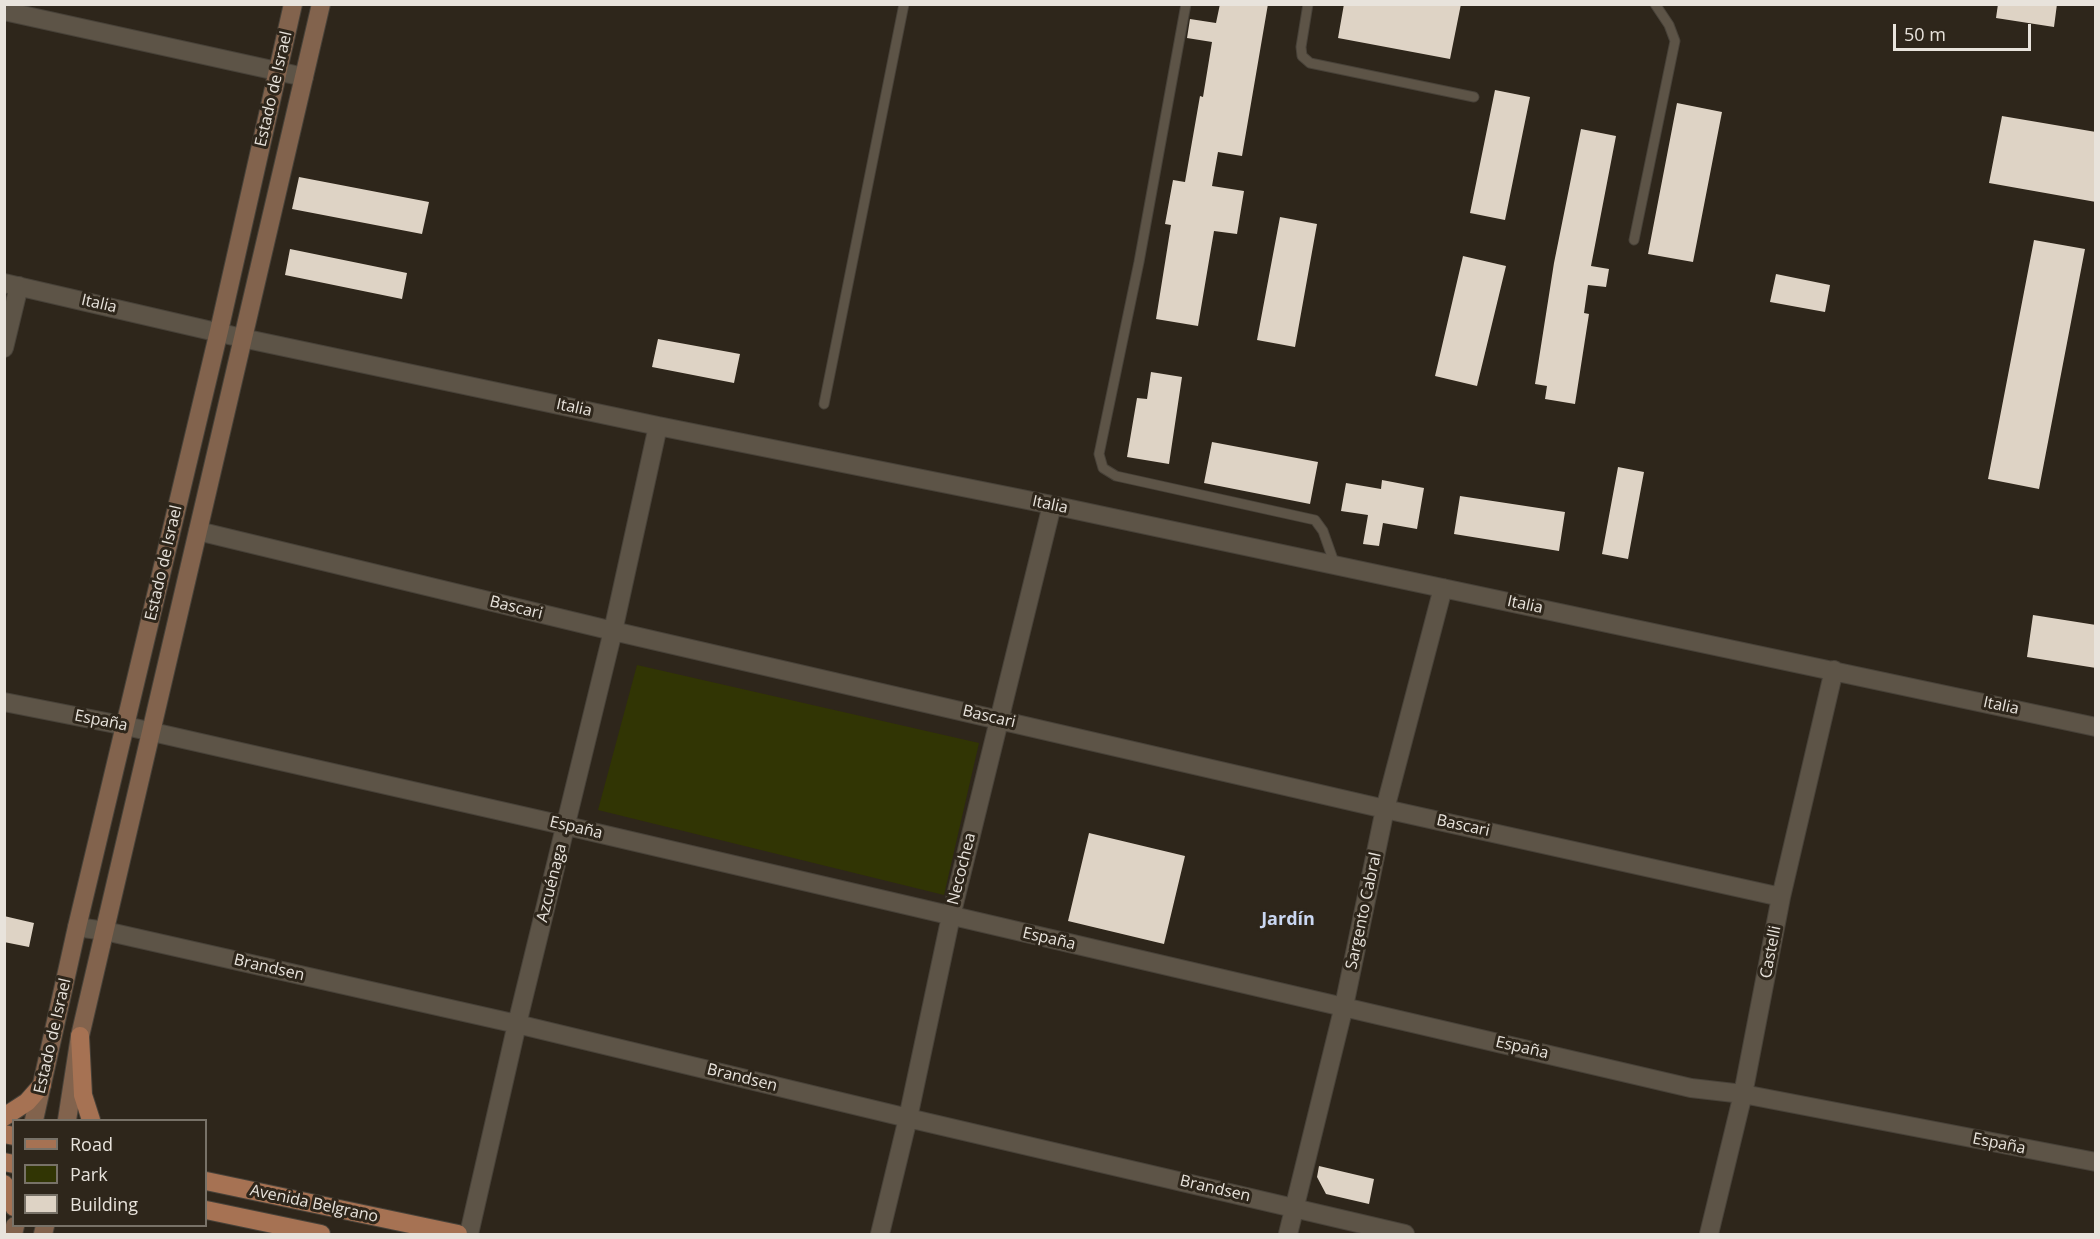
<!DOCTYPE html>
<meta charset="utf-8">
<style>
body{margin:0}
#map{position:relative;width:2100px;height:1239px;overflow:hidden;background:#2e261b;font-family:"Open Sans",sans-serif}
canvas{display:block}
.frame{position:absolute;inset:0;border:6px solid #e8e3dc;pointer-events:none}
.legend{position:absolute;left:12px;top:1119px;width:195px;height:108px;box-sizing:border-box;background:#2e261b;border:2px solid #787268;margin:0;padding:8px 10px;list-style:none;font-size:18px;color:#e8e3dc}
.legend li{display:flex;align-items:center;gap:12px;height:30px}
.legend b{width:30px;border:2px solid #787268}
.scale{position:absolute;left:1893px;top:24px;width:138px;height:27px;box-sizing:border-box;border:3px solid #e8e3dc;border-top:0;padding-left:8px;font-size:18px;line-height:21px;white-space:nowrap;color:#e8e3dc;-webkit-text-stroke:4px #2e261b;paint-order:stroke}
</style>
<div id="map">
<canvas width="2100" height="1239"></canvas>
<div class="frame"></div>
<ul class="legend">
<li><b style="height:8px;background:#a67253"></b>Road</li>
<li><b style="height:16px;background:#313504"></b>Park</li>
<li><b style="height:16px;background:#ded3c5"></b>Building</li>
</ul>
<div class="scale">50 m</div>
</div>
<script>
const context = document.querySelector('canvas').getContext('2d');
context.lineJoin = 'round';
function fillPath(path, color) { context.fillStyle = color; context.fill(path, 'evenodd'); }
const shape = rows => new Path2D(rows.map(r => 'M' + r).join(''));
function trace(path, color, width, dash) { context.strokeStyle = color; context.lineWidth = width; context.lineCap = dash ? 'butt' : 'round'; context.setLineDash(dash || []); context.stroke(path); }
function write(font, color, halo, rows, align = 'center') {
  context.font = font + ' "Open Sans",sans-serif'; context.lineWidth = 6; context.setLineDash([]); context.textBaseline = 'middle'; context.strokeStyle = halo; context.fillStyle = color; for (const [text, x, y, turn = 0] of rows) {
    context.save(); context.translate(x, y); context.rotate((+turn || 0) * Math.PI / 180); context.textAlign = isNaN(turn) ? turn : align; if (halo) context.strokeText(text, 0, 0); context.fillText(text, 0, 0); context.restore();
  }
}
const green = shape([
 [637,665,979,743,944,895,598,810]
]);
const building = shape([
 [1220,4,1268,4,1242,156,1218,152,1212,186,1244,191,1237,234,1214,231,1198,326,1156,319,1171,225,1165,224,1173,180,1185,182,1200,96,1203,97,1212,42,1187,38,1190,19,1216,23],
 [1344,4,1461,4,1450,59,1338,38],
 [1998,4,2057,4,2054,27,1996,18],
 [1495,90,1530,97,1505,220,1470,213],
 [1677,103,1722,112,1693,262,1648,254],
 [2002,116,2096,132,2096,202,1989,183],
 [1581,129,1616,136,1591,266,1609,269,1606,287,1588,285,1584,313,1589,314,1575,404,1545,399,1547,386,1535,384,1554,263],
 [299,177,429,202,422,234,292,209],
 [1280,217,1317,224,1295,347,1257,340],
 [2034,240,2085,249,2039,489,1988,479],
 [290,249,407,273,402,299,285,275],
 [1463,256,1506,266,1477,386,1435,376],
 [1776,274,1830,285,1825,312,1770,302],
 [658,339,740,354,734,383,652,367],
 [1151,372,1182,377,1169,464,1127,457,1137,398,1147,399],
 [1212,442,1318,462,1310,504,1204,483],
 [1618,467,1644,472,1628,559,1602,554],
 [1382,480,1424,488,1417,529,1383,523,1379,546,1363,544,1368,515,1341,511,1346,483,1381,489],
 [1460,496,1565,512,1559,551,1454,534],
 [2033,615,2096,625,2096,668,2027,657],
 [1089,833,1185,856,1164,944,1068,921],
 [4,916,34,923,29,947,4,942],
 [1319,1166,1374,1179,1369,1204,1326,1194,1317,1177]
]);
const service = shape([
 [1186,4,1139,262,1099,454,1103,468,1116,476,1315,520,1323,531,1335,565],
 [1308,4,1301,47,1302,56,1310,63,1474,97],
 [1634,240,1675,41,1669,25,1655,4],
 [824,404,904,4]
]);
const minor = shape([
 [4,11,304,77],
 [4,283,242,338,658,426,1052,505,2096,727],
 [4,348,19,286],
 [198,531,613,631,1385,809,1781,897],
 [4,702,126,726,567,826,1691,1088,1743,1094,2096,1162],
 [77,927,105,931,517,1024,908,1118,1405,1234],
 [469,1234,517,1024,613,631,658,426],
 [880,1234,908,1118,951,916,1052,505],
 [1288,1234,1344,1006,1385,809,1443,588],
 [1709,1234,1743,1094,1781,897,1834,670]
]);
const secondary = shape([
 [34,1120,77,927,219,331,293,4],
 [67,1120,80,1036,321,4],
 [13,1234,15,1226],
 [43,1234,45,1226]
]);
const primary = shape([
 [80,1036,83,1095,91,1120],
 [4,1117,27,1102,42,1085],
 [4,1134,14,1136],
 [4,1162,14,1164],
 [206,1181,458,1234],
 [4,1184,9,1192,14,1207],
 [206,1210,321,1234]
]);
const streetNames = [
 ["Estado de Israel",274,89,-77],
 ["Italia",99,304,13],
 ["Italia",574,408,12],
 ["Italia",1050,505,12],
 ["Estado de Israel",164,563,-77],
 ["Italia",1525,605,12],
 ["Bascari",516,608,14],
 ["Italia",2001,706,12],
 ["Bascari",989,717,13],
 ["España",101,721,11],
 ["Bascari",1463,826,12],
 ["España",576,828,13],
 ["Necochea",962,869,-76],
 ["Azcuénaga",552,883,-76],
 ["Sargento Cabral",1364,911,-78],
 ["España",1049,939,13],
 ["Castelli",1771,952,-79],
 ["Brandsen",269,968,13],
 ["Estado de Israel",53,1036,-77],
 ["España",1522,1048,13],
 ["Brandsen",742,1078,14],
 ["España",1999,1144,11],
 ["Brandsen",1215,1189,13],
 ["Avenida Belgrano",314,1204,12]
];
const neighbourhoodNames = [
 ["Jardín",1288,920]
];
fillPath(green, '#313504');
fillPath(building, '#ded3c5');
trace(service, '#484239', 11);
trace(minor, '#484239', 20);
trace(secondary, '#484239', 20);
trace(primary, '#484239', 20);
trace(service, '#5d5447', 9);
trace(minor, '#5d5447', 18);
trace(secondary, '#82634d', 18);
trace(primary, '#a67253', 18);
write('16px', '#e8e3dc', '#2e261b', streetNames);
write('bold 18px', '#cad7f2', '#2e261b', neighbourhoodNames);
</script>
